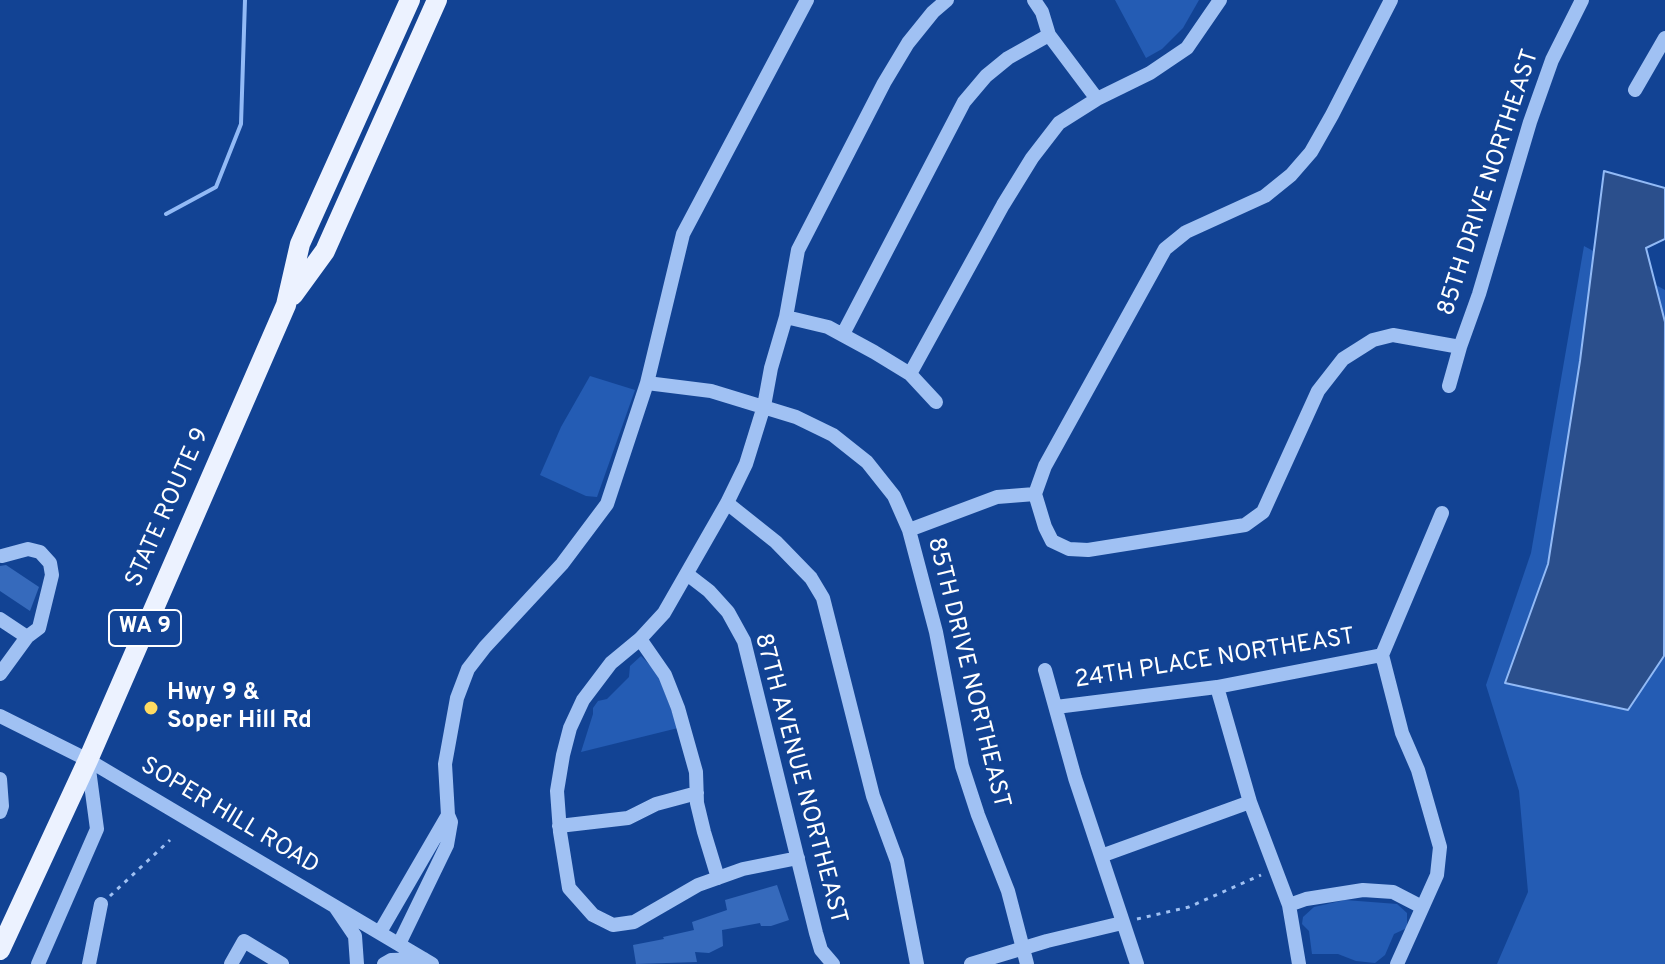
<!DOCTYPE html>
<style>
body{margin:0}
canvas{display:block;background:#124394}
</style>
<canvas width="1665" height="964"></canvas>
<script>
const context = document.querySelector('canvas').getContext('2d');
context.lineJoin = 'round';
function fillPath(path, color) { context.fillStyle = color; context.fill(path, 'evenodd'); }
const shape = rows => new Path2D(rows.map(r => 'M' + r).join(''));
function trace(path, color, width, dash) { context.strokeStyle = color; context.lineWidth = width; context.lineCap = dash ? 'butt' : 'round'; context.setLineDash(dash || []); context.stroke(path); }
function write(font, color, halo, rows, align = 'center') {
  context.font = font + ' Overpass,sans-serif'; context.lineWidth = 6; context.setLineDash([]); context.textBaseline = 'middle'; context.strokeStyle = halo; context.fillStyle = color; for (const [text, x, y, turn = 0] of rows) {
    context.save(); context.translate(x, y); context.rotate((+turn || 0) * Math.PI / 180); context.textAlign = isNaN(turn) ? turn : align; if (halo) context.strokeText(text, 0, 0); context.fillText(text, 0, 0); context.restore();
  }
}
const green = shape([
 [1115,0,1199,0,1183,28,1162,49,1146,58],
 [1584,246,1665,290,1665,964,1497,964,1528,892,1519,791,1486,685,1531,553],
 [590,376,635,390,597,497,586,496,540,475,561,427],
 [641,656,657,672,678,728,581,752,593,714,593,708,598,701,607,699,629,677,630,666],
 [1345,900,1397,904,1407,913,1407,928,1394,934,1385,955,1375,963,1356,961,1338,954,1312,954,1309,931,1302,924,1303,917,1314,907]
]);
const water = shape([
 [1604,171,1665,188,1665,239,1646,248,1665,322,1664,656,1628,710,1505,683,1548,564,1580,361,1604,171]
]);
const stream = shape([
 [166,214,216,187,241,124,245,0]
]);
const building = shape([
 [6,565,39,587,30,611,0,591,0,566],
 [777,885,789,920,771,926,761,926,760,923,722,930,723,946,709,953,695,952,697,962,636,964,633,945,664,939,663,937,694,930,692,922,727,910,725,900]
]);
const path = shape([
 [110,896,170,840],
 [1137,919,1189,907,1261,875]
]);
const minor = shape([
 [1034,0,1042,12,1049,35,1097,99],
 [1391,0,1332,115,1311,152,1291,175,1265,196,1186,232,1165,249,1045,466,1035,494,1045,527,1052,541,1069,549,1088,550,1245,525,1263,512,1318,391,1343,359,1373,340,1393,335,1460,347,1479,294,1530,122,1552,60,1582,0],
 [1635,90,1665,38],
 [786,317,828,327,874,352,910,374,936,402],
 [843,334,964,102,986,76,1008,58,1049,35],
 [910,374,1003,205,1032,158,1059,123,1097,99,1150,73,1187,48,1220,0],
 [647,383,711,391,796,417,833,435,867,462,894,496,909,530,936,632,962,766,978,815,1008,891,1027,964],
 [1449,386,1460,347],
 [727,503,776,542,811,578,823,598,873,796,897,861,917,964],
 [909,530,997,497,1035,494],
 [687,574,709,591,728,612,744,641,816,933,821,950,833,964],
 [0,619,27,637],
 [640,639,665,675,678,708,696,772,697,803,704,832,718,878],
 [1045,670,1075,778,1137,964],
 [0,674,27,637,39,628,52,575,50,563,40,552,28,549,2,556],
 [1217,687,1250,802,1289,905,1299,964],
 [1056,707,1217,687,1382,655],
 [0,716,88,760,432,964],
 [0,779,2,806,0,812],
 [559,826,628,818,656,804,697,793],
 [1101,856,1250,802],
 [798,858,743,869,698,885,634,922,613,925,593,915,569,888,560,832,557,791,563,755,570,728,583,700,611,663,640,639,664,613,727,503,746,464,764,406,771,368,786,317,798,250,884,83,908,43,933,12,947,0],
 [1289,905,1306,899,1363,890,1393,892,1422,907],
 [336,908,355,936,357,964],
 [380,932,448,815],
 [399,944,447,845,451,822,448,815,445,764,457,698,468,669,485,647,562,564,607,504,647,383,683,234,807,0],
 [38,964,97,829,88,762],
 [89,964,101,904],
 [231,964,244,941,282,964],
 [384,964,391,960,424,959],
 [971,964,1047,941,1122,923],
 [1397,964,1437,875,1440,847,1418,770,1402,733,1382,655,1442,513]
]);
const major = shape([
 [293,295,325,251,437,0],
 [0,950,88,760,286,305,300,244,410,0]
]);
const markers = [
 [151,708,8,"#ffdb62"]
];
const shields = [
 [145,628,72]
];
const shieldNames = [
 ["WA 9",145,628]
];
const streetNames = [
 ["85TH DRIVE NORTHEAST",1490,183,-72],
 ["STATE ROUTE 9",169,508,-66],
 ["24TH PLACE NORTHEAST",1215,660,-9],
 ["85TH DRIVE NORTHEAST",967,673,76],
 ["87TH AVENUE NORTHEAST",799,779,75],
 ["SOPER HILL ROAD",229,817,31]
];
const poiNames = [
 ["Hwy 9 &",167,694],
 ["Soper Hill Rd",167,722]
];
fillPath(green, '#245cb4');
fillPath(water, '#2b4f8c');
trace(water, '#92baf6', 2);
trace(stream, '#92baf6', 4);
fillPath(building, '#366abc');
trace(path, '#a0c1f3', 3, [4, 6]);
trace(minor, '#a0c1f3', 14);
trace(major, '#ecf2ff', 20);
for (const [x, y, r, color] of markers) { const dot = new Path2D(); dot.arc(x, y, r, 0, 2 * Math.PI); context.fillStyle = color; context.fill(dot); trace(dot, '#124394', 3); }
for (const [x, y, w] of shields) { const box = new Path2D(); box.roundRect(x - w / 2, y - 18, w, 36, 6); context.fillStyle = '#124394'; context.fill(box); trace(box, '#fff', 2); }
write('bold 22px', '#fff', null, shieldNames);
write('24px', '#fff', '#124394', streetNames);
write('bold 24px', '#fff', '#124394', poiNames, 'left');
</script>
